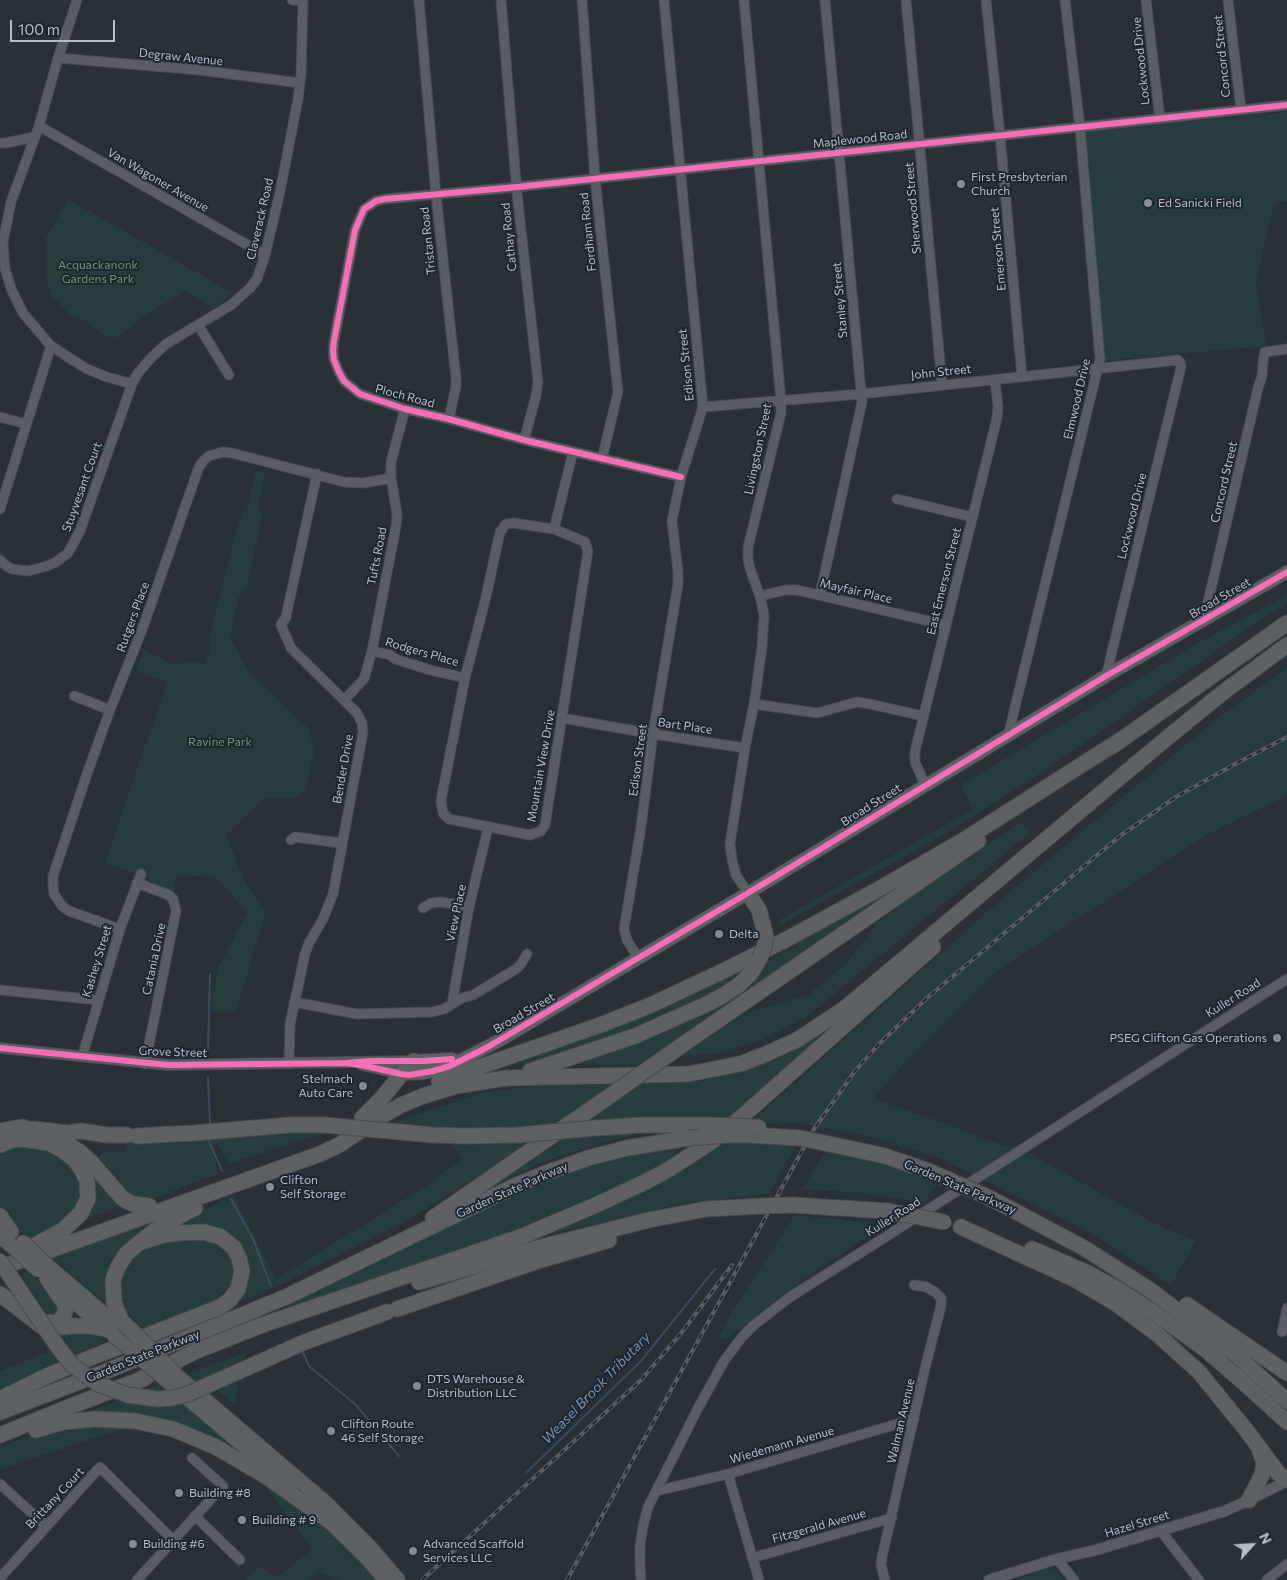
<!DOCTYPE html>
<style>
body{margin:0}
#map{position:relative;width:1287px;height:1580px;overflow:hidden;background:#293036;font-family:Commissioner,sans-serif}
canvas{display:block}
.north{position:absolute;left:1227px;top:1520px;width:50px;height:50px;-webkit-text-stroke:4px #1d2730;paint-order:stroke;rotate:64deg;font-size:14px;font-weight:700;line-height:20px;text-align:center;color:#b4bdc7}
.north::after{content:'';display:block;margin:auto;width:18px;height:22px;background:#b4bdc7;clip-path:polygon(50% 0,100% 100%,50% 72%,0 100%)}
.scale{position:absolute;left:10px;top:20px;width:105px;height:22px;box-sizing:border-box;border:2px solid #b4bdc7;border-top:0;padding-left:6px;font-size:15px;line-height:18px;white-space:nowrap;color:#b4bdc7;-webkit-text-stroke:4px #1d2730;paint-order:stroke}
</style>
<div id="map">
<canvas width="1287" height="1580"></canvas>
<div class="north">N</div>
<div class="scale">100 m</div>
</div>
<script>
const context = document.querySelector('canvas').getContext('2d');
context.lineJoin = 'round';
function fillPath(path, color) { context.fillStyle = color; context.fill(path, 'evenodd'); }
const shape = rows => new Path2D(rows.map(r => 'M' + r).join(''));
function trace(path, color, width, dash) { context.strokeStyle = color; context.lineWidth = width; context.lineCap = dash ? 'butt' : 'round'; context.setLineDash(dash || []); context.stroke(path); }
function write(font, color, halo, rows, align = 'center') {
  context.font = font + ' Commissioner,sans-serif'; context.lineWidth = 4; context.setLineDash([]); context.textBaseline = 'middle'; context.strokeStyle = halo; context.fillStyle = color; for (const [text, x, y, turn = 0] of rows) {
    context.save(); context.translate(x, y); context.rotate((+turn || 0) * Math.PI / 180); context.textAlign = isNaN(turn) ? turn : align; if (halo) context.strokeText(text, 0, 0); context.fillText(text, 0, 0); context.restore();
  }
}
const green = shape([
 [1287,112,1287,201,1281,201,1273,208,1256,282,1267,346,1104,361,1085,131],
 [68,199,233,293,214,308,185,291,143,317,116,338,103,335,85,320,70,315,52,296,47,281,46,238],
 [256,471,265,473,258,507,262,517,247,586,238,599,230,639,251,674,309,729,314,751,306,790,296,798,263,799,226,835,246,884,266,911,236,1011,210,1012,218,968,247,913,216,877,177,875,174,891,153,884,150,881,150,878,105,863,167,682,136,671,144,650,173,664,193,662,206,665,211,643,208,641,237,529,242,511,246,512],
 [1287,595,1287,604,1259,621,1044,771,947,833,781,925,779,920,973,809,961,785,1200,642],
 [1287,668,1287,796,1210,833,996,972,907,1060,874,1098,1003,1145,1022,1149,1154,1223,1196,1241,1171,1285,1087,1231,941,1159,869,1136,797,1123,749,1124,1004,897,1219,717],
 [1022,822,1030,833,806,1017,758,1041,719,1053,683,1056,743,1014,808,995,846,964,878,922,963,860],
 [866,902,870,908,637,1065,567,1064,734,995,758,978,775,952],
 [752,963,706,998,633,1032,569,1055,506,1068,588,1036],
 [835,1026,732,1120,584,1124,642,1084,698,1081,716,1078,752,1068,787,1054,820,1036],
 [539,1085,610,1085,532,1142,403,1223,279,1286,233,1304,249,1275,240,1242,219,1228,169,1227,233,1195,276,1279,429,1184,463,1158,455,1148,423,1125,393,1122,481,1093],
 [333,1130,229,1164,217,1144,210,1146,219,1173,148,1201,134,1201,98,1161,100,1156,105,1152,126,1151,127,1142],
 [649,1131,602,1143,543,1162,484,1191,564,1135],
 [719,1142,797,1143,769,1194,689,1202,533,1238],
 [37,1145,69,1160,84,1187,74,1216,31,1240,13,1225,0,1208,0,1150,4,1147],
 [672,1147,678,1158,616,1190,539,1222,267,1319,265,1316,324,1288,521,1191,571,1170,633,1154],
 [826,1150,868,1159,938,1182,924,1203,855,1192,802,1190],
 [90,1165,124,1206,84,1219,96,1196],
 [190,1205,107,1278,105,1295,106,1303,49,1256],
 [795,1215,886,1224,800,1282,730,1337,718,1339,730,1314],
 [203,1235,222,1242,234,1256,239,1276,220,1303,154,1328,143,1328,124,1309,121,1289,125,1272,133,1257,149,1243],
 [27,1270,57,1300,59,1311,52,1316,44,1310,34,1295,19,1278],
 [36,1330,100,1330,106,1341,50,1365,0,1391,0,1371,48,1352],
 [246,1352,234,1405,204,1380,182,1402,250,1458,141,1416,90,1411],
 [77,1423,120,1423,121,1429,0,1470,0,1446],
 [263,1482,311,1513,349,1545,380,1580,338,1580,319,1572,305,1580,245,1580,260,1566,277,1577,312,1550],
 [1051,1568,1055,1569,1063,1580,1015,1580]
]);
const stream = shape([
 [208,1052,210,974],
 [208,1078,210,1124],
 [208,1139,222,1171],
 [231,1199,254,1241,271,1286],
 [302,1350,309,1366,356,1405,399,1456],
 [527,1472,641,1361,715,1269]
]);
const minor = shape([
 [77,0,58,58,39,126,11,202,3,242,5,269,12,291,23,313,51,346,87,369,107,377,132,384],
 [292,0,303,1],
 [419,0,436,195,456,378,456,386,449,419],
 [501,0,517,193,538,382,536,396,524,440],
 [582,0,595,178,618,392,602,459],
 [744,0,781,401,781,413,748,547,748,559,750,569,760,596,764,615,762,647,754,704,745,748,730,844,732,860,736,875,748,893],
 [906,0,942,384],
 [986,0,1000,135,1022,377],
 [1146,0,1160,119],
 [1228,0,1241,110],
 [58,58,199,70,300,83],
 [39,126,265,255],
 [0,143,6,143,34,137],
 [198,325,229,375],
 [703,407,861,394,1178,360,1180,362,1181,367,1106,676],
 [0,417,26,424],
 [681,477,524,440,449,419,405,409,360,394,344,381,339,372,334,360,333,351,334,341,355,230,364,209,376,201,385,199,517,187,1287,105],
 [897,499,972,517],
 [0,509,51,346],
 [513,523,554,529,585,542,588,551,545,825,541,831,530,835,449,819,443,813,442,808,441,800,465,678,486,597,500,532,506,524,513,523],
 [554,529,573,452],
 [0,560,5,565,12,569,28,571,47,566,56,562,68,553,80,531,132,384,138,373,151,358,166,344,231,305,250,288,257,279,265,255,280,192,298,99,301,75,303,0],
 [820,595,862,402,825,0],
 [760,596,785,590,797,590,946,625],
 [1204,619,1258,388,1262,376,1263,361,1265,352,1287,349],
 [372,651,390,655,395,659,430,670,465,678],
 [74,696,110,710],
 [344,700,364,679,372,651,396,526,397,514,391,478,391,462,405,409],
 [754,704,817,713,857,702,870,704,923,716],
 [562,718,653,734,745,748],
 [1008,736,1100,359,1080,128,1065,0],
 [925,785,915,762,915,751,997,418,998,407,995,380],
 [291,840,295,837,341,843],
 [137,883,169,895,173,899,176,911,145,1064],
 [423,908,431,903,442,902,469,907],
 [120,929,69,911,62,906,54,894,53,885,53,876,87,774,110,710,142,630,199,467,204,460,209,456,222,452,232,453,344,482,364,483,391,478],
 [638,958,627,940,624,929,641,827,653,734,678,584,678,572,672,521,681,477,703,407,664,0],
 [0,990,98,1000],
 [294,1002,357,1014,432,1012,444,1009,462,998,473,995,516,969,521,964,527,954],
 [452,1004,469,907,488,828],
 [82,1057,120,929,141,874],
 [289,1064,290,1024,305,954,309,943,323,919,333,894,363,732,362,723,357,713,291,648,281,625,286,617,288,607,317,474],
 [1282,1332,1287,1308],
 [728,1474,759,1580],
 [0,1484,46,1526],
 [656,1491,728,1474,914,1419],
 [195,1516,240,1560],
 [1160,1530,1199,1580],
 [752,1558,892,1518],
 [1057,1559,1074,1580],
 [0,1578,100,1467,173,1540],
 [137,1580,223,1486,192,1458],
 [641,1580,640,1565,640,1546,643,1526,648,1507,696,1412,724,1361,742,1337,754,1325,790,1297,887,1236,1287,979],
 [885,1580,881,1565,882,1557,926,1364,941,1306,941,1298,935,1292,926,1287,914,1285],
 [1267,1580,1287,1564]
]);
const tertiary = shape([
 [0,1048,168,1065,414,1061],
 [362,1065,401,1074],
 [989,1580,1057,1559,1096,1550,1225,1511,1249,1500,1287,1481]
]);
const primary = shape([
 [414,1061,452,1059],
 [401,1074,424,1073,450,1066,502,1039,748,893,1106,676,1287,572]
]);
const trunk = shape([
 [0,1236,12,1246],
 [48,1266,124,1331],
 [57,1287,107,1330],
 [176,1375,326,1503,369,1546,398,1580],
 [166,1380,291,1486],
 [327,1519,365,1556,386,1580]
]);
const motorway = shape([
 [1111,747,1287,623],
 [748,893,759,910,766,937],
 [662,1059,978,841],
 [530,1071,635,1036,707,1004,722,996,739,985,751,973,759,960],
 [439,1081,603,1024,651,1005,721,972,789,938,879,889,967,838,1119,741],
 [362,1118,382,1098,407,1067,414,1061],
 [595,1128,641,1125,705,1125],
 [34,1129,68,1133,82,1131,106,1135,127,1135],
 [0,1131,22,1127,44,1134],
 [749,1135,800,1138],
 [137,1136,194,1133,290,1125,325,1125],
 [825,1143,885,1156,929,1171],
 [67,1144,80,1152,91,1162,123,1199,133,1204,149,1206],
 [0,1145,12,1140,23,1139,49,1143,62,1150,74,1159,82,1170,87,1181,88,1198,81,1213,63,1230,31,1247],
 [992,1199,1084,1248,1150,1290,1234,1353,1287,1401],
 [792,1205,888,1211],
 [0,1216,11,1232],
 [433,1218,614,1093],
 [961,1227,1074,1279,1115,1303,1157,1334,1199,1372,1247,1431,1278,1473,1287,1480],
 [1032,1249,1088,1273,1121,1291,1153,1312,1205,1349,1243,1382,1287,1422],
 [0,1268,320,1154,341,1144,377,1119,401,1105,423,1096,456,1086,506,1078,688,1074,725,1067,743,1063,761,1056,797,1040,844,1009,1161,743,1221,694,1287,645],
 [419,1282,541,1247,649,1220,706,1209,762,1206],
 [0,1294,44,1328,73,1326,89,1326,106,1329],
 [1187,1305,1287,1373],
 [397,1309,541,1260,609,1240],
 [44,1322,54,1323,60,1320,64,1315,66,1309,64,1303,47,1278],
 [130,1329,122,1322,114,1303,113,1280,118,1267,126,1254,139,1243,161,1226,195,1208],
 [305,1342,387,1312],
 [137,1381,196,1351,262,1325,523,1236,596,1205,641,1184,666,1171,708,1144,728,1129,933,947],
 [0,1399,47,1376,80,1362,220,1307,230,1300,238,1289,242,1271,239,1258,234,1248,221,1237,204,1232,178,1233,163,1235,139,1243],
 [0,1412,97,1375,288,1296,519,1184,546,1173,588,1158,627,1148,689,1138],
 [36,1430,63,1422,96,1419,135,1421,173,1429,216,1447,267,1477,335,1525],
 [0,1435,74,1405,145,1378],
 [1249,1500,1262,1475,1264,1463,1260,1451]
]);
const rail = shape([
 [422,1580,641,1380,683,1331,732,1265],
 [567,1580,814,1129,855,1071,879,1044,927,998,1120,836,1176,797,1237,763,1287,737]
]);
const trunkBridge = shape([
 [23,1242,48,1266],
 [12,1246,38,1270],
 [113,1335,166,1380]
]);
const motorwayBridge = shape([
 [759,960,764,948,766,937],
 [614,1093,662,1059],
 [325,1125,433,1135,466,1136,518,1135,595,1128],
 [705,1125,759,1127],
 [689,1138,729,1135,749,1135],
 [800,1138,825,1143],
 [929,1171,992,1199],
 [762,1206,792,1205],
 [888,1211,944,1222],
 [0,1261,58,1347,72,1365,98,1384,128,1395,157,1399,172,1398,188,1394,305,1342],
 [130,1329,176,1375]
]);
const cycleway = shape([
 [681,477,524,440,449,419,405,409,360,394,344,381,339,372,334,360,333,351,334,341,355,230,364,209,376,201,385,199,517,187,1287,105],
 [0,1048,168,1065,346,1063,372,1061,424,1061,452,1059],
 [346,1063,366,1066,401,1074,409,1075,433,1071,450,1066,486,1048,748,893,1106,676,1287,572]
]);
const markers = [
 [961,184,5,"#838c94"],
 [1148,203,5,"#838c94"],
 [719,934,5,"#838c94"],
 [1277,1038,5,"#838c94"],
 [363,1086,5,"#838c94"],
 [270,1187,5,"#838c94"],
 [417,1386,5,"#838c94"],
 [331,1431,5,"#838c94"],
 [179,1493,5,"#838c94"],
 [242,1520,5,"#838c94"],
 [133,1544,5,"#838c94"],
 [413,1551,5,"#838c94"]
];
const streetNames = [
 ["Concord Street",1222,56,-96],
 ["Degraw Avenue",181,57,6],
 ["Lockwood Drive",1141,61,-96],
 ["Maplewood Road",860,139,-6],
 ["Van Wagoner Avenue",158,180,30],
 ["Sherwood Street",913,208,-95],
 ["Claverack Road",260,219,-77],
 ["Fordham Road",588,232,-96],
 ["Cathay Road",509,237,-96],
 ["Tristan Road",428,241,-96],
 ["Emerson Street",998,249,-95],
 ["Stanley Street",840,300,-95],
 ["Edison Street",686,365,-96],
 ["John Street",941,372,-6],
 ["Ploch Road",405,396,15],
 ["Elmwood Drive",1077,399,-77],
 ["Livingston Street",758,449,-78],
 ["Concord Street",1224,482,-77],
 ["Stuyvesant Court",82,487,-70],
 ["Lockwood Drive",1132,516,-76],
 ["Tufts Road",377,556,-79],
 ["East Emerson Street",944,581,-76],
 ["Mayfair Place",856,591,13],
 ["Broad Street",1220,598,-30],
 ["Rutgers Place",133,617,-70],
 ["Rodgers Place",422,652,16],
 ["Bart Place",685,726,8],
 ["Edison Street",638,760,-82],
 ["Mountain View Drive",541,766,-80],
 ["Bender Drive",343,769,-80],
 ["Broad Street",871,805,-32],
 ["View Place",456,913,-78],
 ["Catania Drive",154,959,-78],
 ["Kashey Street",97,961,-73],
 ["Kuller Road",1233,998,-32],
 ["Broad Street",524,1013,-30],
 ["Grove Street",173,1052,2],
 ["Garden State Parkway",960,1187,23],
 ["Garden State Parkway",512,1190,-24],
 ["Kuller Road",893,1217,-32],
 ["Garden State Parkway",143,1356,-22],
 ["Walman Avenue",901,1421,-77],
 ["Wiedemann Avenue",782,1445,-16],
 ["Brittany Court",55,1498,-47],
 ["Hazel Street",1137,1524,-17],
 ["Fitzgerald Avenue",819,1526,-16]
];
const poiNames = [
 ["First Presbyterian",971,177],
 ["Church",971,191],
 ["Ed Sanicki Field",1158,203],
 ["Delta",729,934],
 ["PSEG Clifton Gas Operations",1267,1038,"right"],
 ["Stelmach",353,1079,"right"],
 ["Auto Care",353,1093,"right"],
 ["Clifton",280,1180],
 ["Self Storage",280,1194],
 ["DTS Warehouse &",427,1379],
 ["Distribution LLC",427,1393],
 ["Clifton Route",341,1424],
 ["46 Self Storage",341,1438],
 ["Building #8",189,1493],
 ["Building # 9",252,1520],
 ["Building #6",143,1544],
 ["Advanced Scaffold",423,1544],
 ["Services LLC",423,1558]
];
const parkNames = [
 ["Acquackanonk",98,265],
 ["Gardens Park",98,279],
 ["Ravine Park",220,742]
];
const waterNames = [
 ["Weasel Brook Tributary",596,1388,-46]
];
fillPath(green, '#273c3c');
trace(stream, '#394d5f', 2);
trace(minor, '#474c51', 11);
trace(tertiary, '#474c51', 12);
trace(primary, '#474d53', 14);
trace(trunk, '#464c51', 16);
trace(motorway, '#464c51', 17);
trace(minor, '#595e64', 9);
trace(tertiary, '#595e64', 10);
trace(primary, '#5b6166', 12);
trace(trunk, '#5c6165', 14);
trace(motorway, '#5e6164', 15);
trace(rail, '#585d62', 4);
trace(rail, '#1d2730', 2, [5.5]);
trace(trunkBridge, '#464c51', 16, []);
trace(motorwayBridge, '#464c51', 17, []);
trace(trunkBridge, '#5c6165', 14);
trace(motorwayBridge, '#5e6164', 15);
trace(cycleway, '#f96db3', 6);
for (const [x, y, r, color] of markers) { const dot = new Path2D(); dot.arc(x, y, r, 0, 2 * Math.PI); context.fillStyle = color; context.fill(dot); trace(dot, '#1d2730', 2); }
write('12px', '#b4bdc7', '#1d2730', streetNames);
write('12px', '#b4bdc7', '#1d2730', poiNames, 'left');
write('12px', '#6c9671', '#1d2730', parkNames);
write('italic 14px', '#7691a9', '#1d2730', waterNames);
</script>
